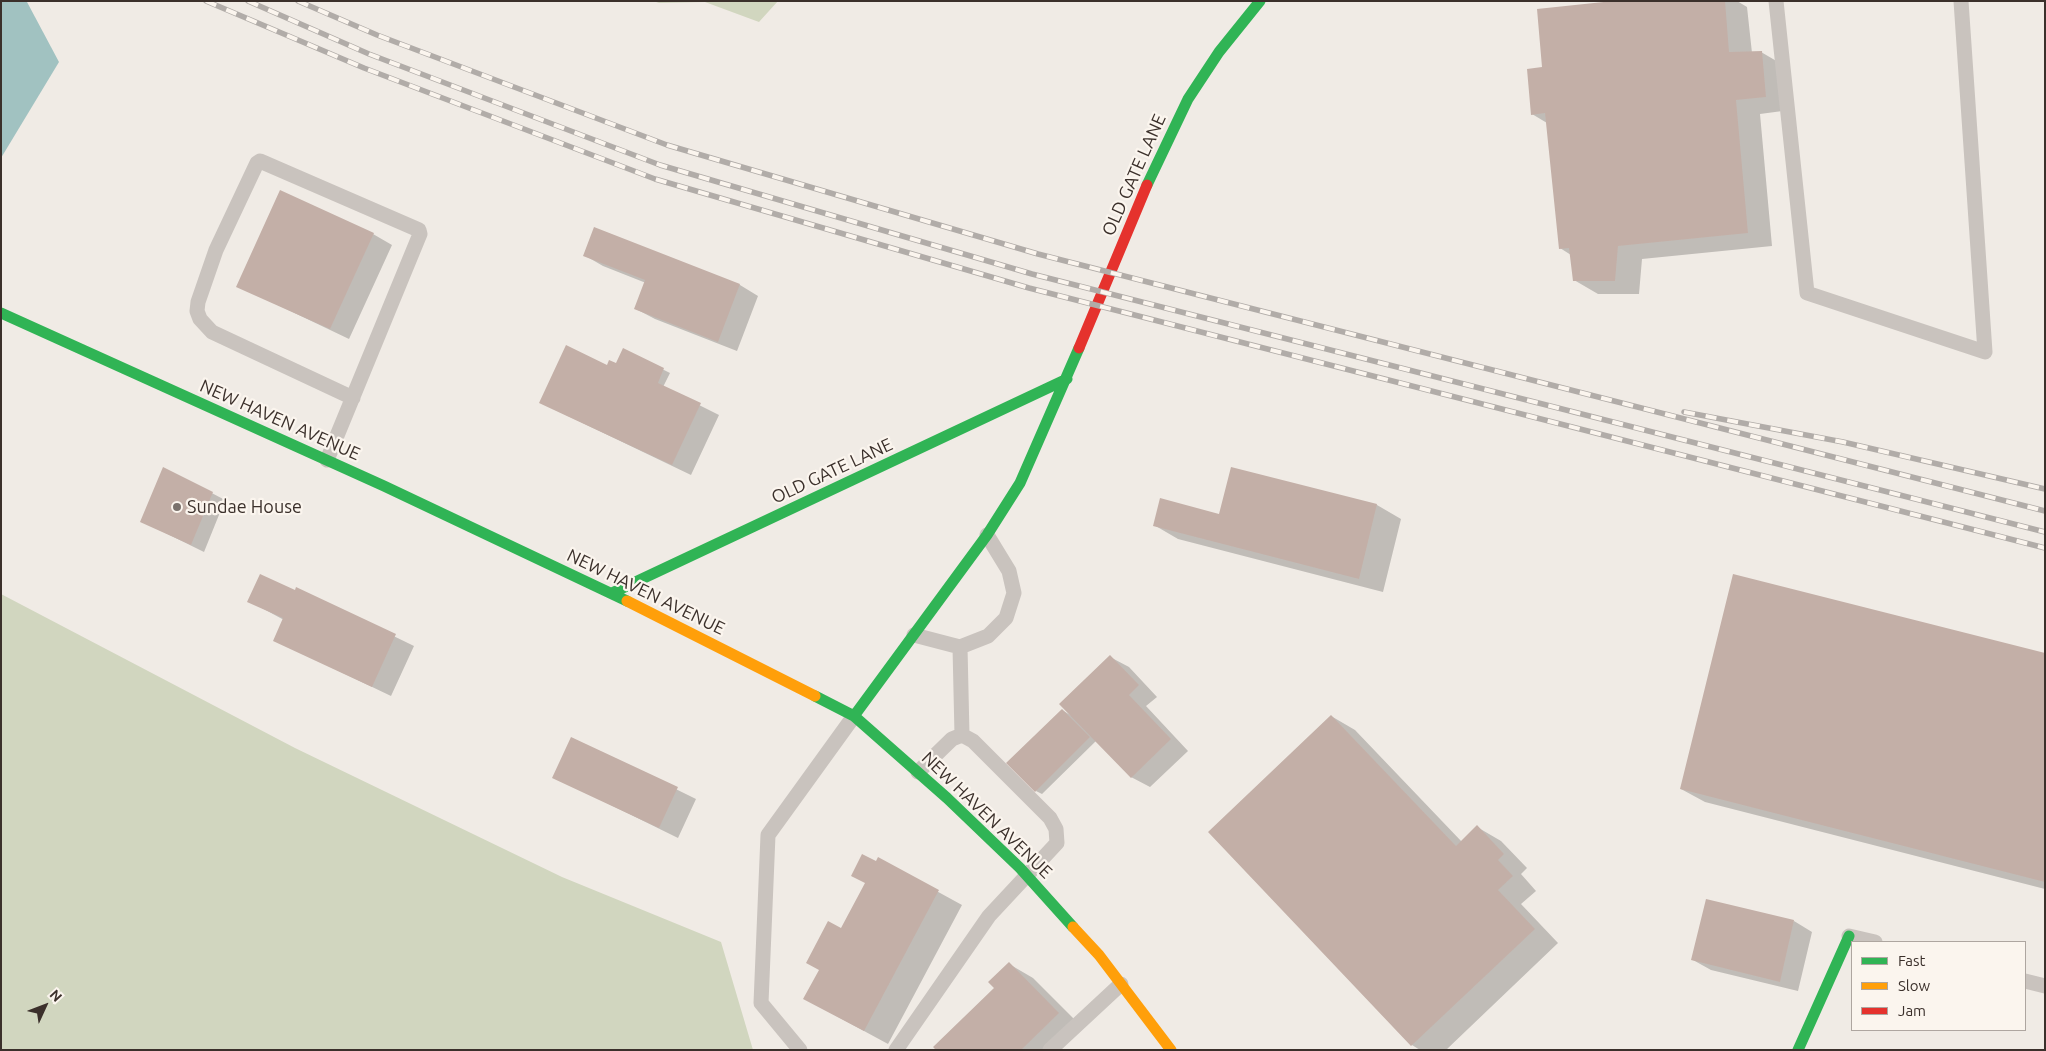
<!DOCTYPE html>
<style>
body{margin:0}
#map{position:relative;width:2046px;height:1051px;overflow:hidden;background:#f0ebe5;font-family:Ubuntu,sans-serif}
canvas{display:block}
.frame{position:absolute;inset:0;border:2px solid #3b302b;pointer-events:none}
.legend{position:absolute;left:1851px;top:941px;width:175px;height:90px;box-sizing:border-box;background:#fbf5ee;border:1px solid #aea6a0;margin:0;padding:6px 9px;list-style:none;font-size:15px;color:#3b302b}
.legend li{display:flex;align-items:center;gap:10px;height:25px}
.legend b{width:25px;border:1px solid #aea6a0}
.north{position:absolute;left:20px;top:981px;width:50px;height:50px;-webkit-text-stroke:4px #fbf5ee;paint-order:stroke;rotate:47deg;font-size:14px;font-weight:700;line-height:20px;text-align:center;color:#3b302b}
.north::after{content:'';display:block;margin:auto;width:18px;height:22px;background:#3b302b;clip-path:polygon(50% 0,100% 100%,50% 72%,0 100%)}
</style>
<div id="map">
<canvas width="2046" height="1051"></canvas>
<div class="frame"></div>
<ul class="legend">
<li><b style="height:6px;background:#30b455"></b>Fast</li>
<li><b style="height:6px;background:#ff9f0a"></b>Slow</li>
<li><b style="height:6px;background:#e5322d"></b>Jam</li>
</ul>
<div class="north">N</div>
</div>
<script>
const context = document.querySelector('canvas').getContext('2d');
context.lineJoin = 'round';
function fillPath(path, color) { context.fillStyle = color; context.fill(path, 'evenodd'); }
const shape = rows => new Path2D(rows.map(r => 'M' + r).join(''));
function trace(path, color, width, dash) { context.strokeStyle = color; context.lineWidth = width; context.lineCap = dash ? 'butt' : 'round'; context.setLineDash(dash || []); context.stroke(path); }
function write(font, color, halo, rows, align = 'center') {
  context.font = font + ' Ubuntu,sans-serif'; context.lineWidth = 4.5; context.setLineDash([]); context.textBaseline = 'middle'; context.strokeStyle = halo; context.fillStyle = color; for (const [text, x, y, turn = 0] of rows) {
    context.save(); context.translate(x, y); context.rotate((+turn || 0) * Math.PI / 180); context.textAlign = isNaN(turn) ? turn : align; if (halo) context.strokeText(text, 0, 0); context.fillText(text, 0, 0); context.restore();
  }
}
const green = shape([
 [653,1,778,1,759,22,705,2,659,3],
 [1,594,295,748,562,877,721,942,753,1050,1,1050]
]);
const water = shape([
 [1,1,27,2,59,62,1,158]
]);
const shadow = shape([
 [1626,1,1737,1,1747,7,1752,53,1761,52,1785,66,1790,110,1760,114,1772,246,1642,259,1639,294,1598,294,1574,280,1571,255,1560,248,1547,123,1532,114,1544,68],
 [594,229,740,285,758,296,737,351,655,319,636,309,646,283,603,266,584,255],
 [373,234,392,245,349,339,238,286],
 [624,350,670,373,663,387,719,415,691,475,541,403,607,366,621,367],
 [164,468,225,500,204,552,141,521],
 [1232,468,1377,505,1401,519,1383,592,1178,539,1154,525,1220,515],
 [297,589,414,646,391,696,274,640,284,620,249,601,295,592],
 [2045,654,2045,889,1705,802,1681,789],
 [1110,657,1129,667,1157,697,1146,706,1188,751,1150,787,1131,777,1097,740,1042,794,1036,791,1062,710,1072,716],
 [1331,716,1355,730,1462,842,1477,827,1501,841,1527,868,1521,874,1536,891,1521,904,1558,943,1446,1050,1420,1050,1412,1045,1210,832],
 [572,738,696,799,678,838,554,777],
 [878,859,962,905,888,1044,829,1012,842,930],
 [1794,921,1812,932,1798,991,1711,970,1693,960],
 [1009,964,1033,978,1082,1027,1059,1050,937,1050,995,988]
]);
const building = shape([
 [1613,1,1725,1,1729,52,1762,51,1766,97,1736,100,1748,233,1618,246,1615,281,1573,281,1569,248,1559,249,1545,113,1531,115,1527,69,1542,67,1537,9],
 [280,190,374,233,330,329,236,287],
 [594,227,740,284,718,342,634,309,645,280,583,256],
 [566,345,607,365,609,360,616,363,623,348,664,368,658,383,701,403,672,465,539,403],
 [163,467,213,492,191,545,140,522],
 [1231,467,1377,504,1359,579,1153,526,1160,498,1219,514],
 [260,574,295,590,296,587,396,634,372,687,273,641,283,618,247,602],
 [1733,574,2045,653,2045,882,1680,789],
 [1110,655,1139,685,1129,695,1171,739,1131,778,1059,704],
 [1062,709,1090,737,1035,792,1006,763],
 [1331,715,1456,846,1477,825,1504,854,1498,860,1513,876,1498,890,1535,929,1411,1046,1208,832],
 [571,737,678,787,659,828,552,778],
 [862,854,876,861,878,857,939,890,864,1031,803,999,819,970,806,963,828,921,841,928,865,883,851,876],
 [1706,899,1794,920,1780,982,1691,960],
 [1009,962,1059,1013,1021,1050,936,1050,933,1047,994,988,988,982]
]);
const lane = shape([
 [1776,1,1807,293,1985,352,1961,1],
 [327,460,420,234,419,230,260,161,257,163,216,250,198,302,197,311,200,319,212,332,353,398],
 [914,635,960,647,988,636,1006,618,1014,593,1009,571,987,535],
 [960,647,962,735],
 [1849,936,1875,942],
 [2025,981,2045,986],
 [800,1050,761,1003,768,835,854,716],
 [896,1050,989,916,1057,843,1056,829,1050,818,973,741,962,735,952,739,918,772],
 [1050,1050,1121,984]
]);
const fast = shape([
 [1147,185,1188,99,1219,52,1260,1],
 [1,313,384,486,627,601],
 [612,593,1067,379],
 [815,696,854,716,947,798,1020,868,1073,927],
 [854,716,987,535,1020,483,1079,348],
 [1798,1050,1849,936]
]);
const slow = shape([
 [627,601,815,696],
 [1073,927,1099,955,1171,1050]
]);
const jam = shape([
 [1079,348,1147,185]
]);
const rail = shape([
 [206,1,364,68,655,179,1029,288,2045,548],
 [248,1,369,54,660,165,1032,274,2045,532],
 [298,1,377,35,667,145,1038,254,2045,511],
 [1684,412,1843,442,2045,489]
]);
const markers = [
 [177,507,5,"#7a716c"]
];
const streetNames = [
 ["OLD GATE LANE",1134,175,-66],
 ["NEW HAVEN AVENUE",280,420,24],
 ["OLD GATE LANE",832,471,-25],
 ["NEW HAVEN AVENUE",646,592,26],
 ["NEW HAVEN AVENUE",987,815,44]
];
const poiNames = [
 ["Sundae House",187,507]
];
fillPath(green, '#d1d6bf');
fillPath(water, '#a1c2c1');
fillPath(shadow, '#0003');
fillPath(building, '#c3afa7');
trace(lane, '#c9c3be', 15);
trace(fast, '#30b455', 11);
trace(slow, '#ff9f0a', 11);
trace(jam, '#e5322d', 11);
trace(rail, '#b1aca8', 5.5);
trace(rail, '#fbf5ee', 4, [11]);
for (const [x, y, r, color] of markers) { const dot = new Path2D(); dot.arc(x, y, r, 0, 2 * Math.PI); context.fillStyle = color; context.fill(dot); trace(dot, '#fbf5ee', 2); }
write('18px', '#3b302b', '#fbf5ee', streetNames);
write('18px', '#3b302b', '#fbf5ee', poiNames, 'left');
</script>
